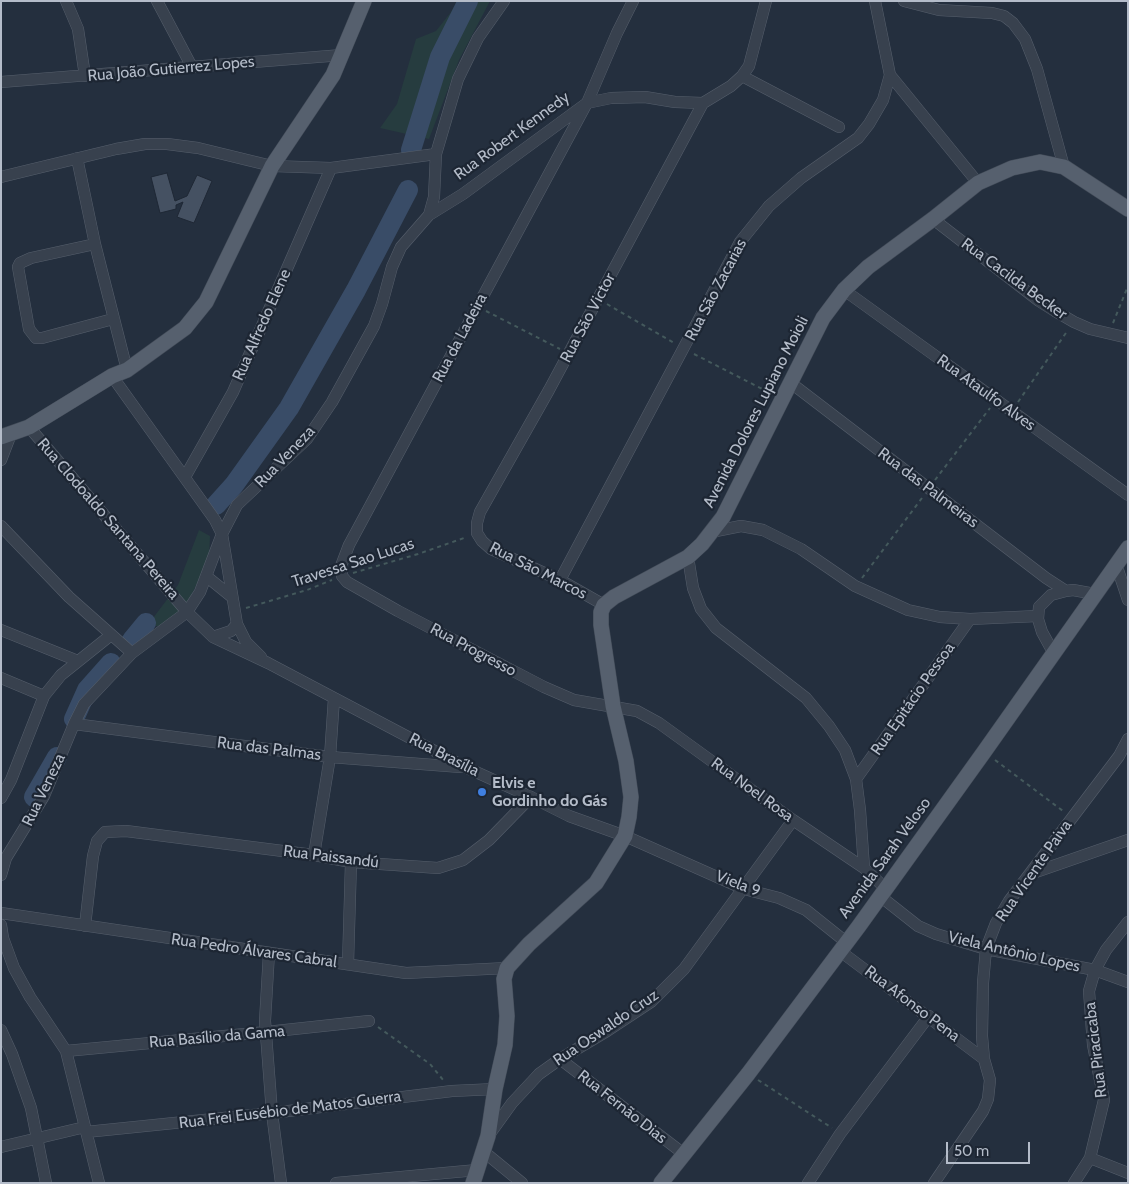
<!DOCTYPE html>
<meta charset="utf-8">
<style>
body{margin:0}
#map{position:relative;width:1129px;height:1184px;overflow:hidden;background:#242f3e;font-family:Cabin,sans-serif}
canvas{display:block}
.frame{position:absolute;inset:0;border:2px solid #b4bcc9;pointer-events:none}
.scale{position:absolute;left:946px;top:1142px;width:84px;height:22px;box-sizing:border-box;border:2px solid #b4bcc9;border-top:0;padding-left:6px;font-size:15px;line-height:18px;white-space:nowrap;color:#b4bcc9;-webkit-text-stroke:4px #1d2633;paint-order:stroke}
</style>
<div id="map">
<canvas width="1129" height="1184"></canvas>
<div class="frame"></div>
<div class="scale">50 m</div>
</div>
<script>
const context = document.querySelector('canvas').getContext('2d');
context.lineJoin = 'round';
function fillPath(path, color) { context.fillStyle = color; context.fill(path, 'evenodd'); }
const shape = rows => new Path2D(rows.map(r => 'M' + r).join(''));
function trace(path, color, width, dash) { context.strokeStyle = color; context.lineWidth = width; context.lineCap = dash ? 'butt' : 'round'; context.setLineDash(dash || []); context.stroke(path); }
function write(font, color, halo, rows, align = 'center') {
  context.font = font + ' Cabin,sans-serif'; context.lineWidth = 4.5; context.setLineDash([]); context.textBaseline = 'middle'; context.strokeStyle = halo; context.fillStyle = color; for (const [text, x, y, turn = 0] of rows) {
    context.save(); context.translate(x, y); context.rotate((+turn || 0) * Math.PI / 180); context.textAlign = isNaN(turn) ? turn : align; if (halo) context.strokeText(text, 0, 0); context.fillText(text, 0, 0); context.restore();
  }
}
const green = shape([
 [457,1,490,1,459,60,429,139,380,128,397,104,416,39,436,31,451,12],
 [199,530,210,536,209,559,189,600,175,621,160,626,147,626,178,585]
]);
const river = shape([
 [411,150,440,57,468,1],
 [216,505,234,485,289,408,356,290,408,190],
 [132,640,146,623],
 [74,719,87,690,111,663],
 [34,797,57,757]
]);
const building = shape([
 [167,173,175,201,187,196,197,175,212,181,194,223,177,217,183,202,176,205,176,209,160,213,151,177,167,173]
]);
const path = shape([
 [607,304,674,343],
 [486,311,560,349],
 [1113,323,1128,286],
 [694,354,770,393],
 [1018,402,1068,330],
 [935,480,990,408],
 [353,573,418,554,467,537],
 [862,578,922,498],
 [246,608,307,590,332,580],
 [995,760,1063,811],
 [378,1027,430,1064,444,1081],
 [758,1080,832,1128]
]);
const minor = shape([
 [66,1,78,29,85,76],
 [157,1,192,67],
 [633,1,617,33,587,103,349,545,341,566,342,576,347,582,398,611,544,687,574,700,637,711,659,723,793,820,864,868,885,888],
 [904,1,939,10,992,13,1004,16,1013,23,1025,39,1037,69,1064,167],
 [890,75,978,183],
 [742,76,839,127],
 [1,82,342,55],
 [77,158,95,244,127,370],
 [1,177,116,149,145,144,167,144,198,148,272,166,331,168,436,154],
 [429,215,463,194,587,103,611,98,645,97,675,102,703,103,731,86,742,76,749,66,766,1],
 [933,219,1039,301,1055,311,1074,322,1090,329,1128,338],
 [95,244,31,258,20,263,18,267,29,329,36,338,42,338,113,319],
 [844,290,1128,495],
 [112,376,215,520,222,534,237,624,246,642,261,657],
 [791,383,1046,578,1066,591],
 [29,427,187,612,213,637,268,663,465,767,531,797,569,816,625,836,744,889,779,898,806,910,846,942],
 [1,460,11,434],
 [185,477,233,392,331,168],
 [1,526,69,597,132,653],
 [711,532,741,526,763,530,801,549,855,586,908,610,940,617,970,619,1038,616],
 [688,557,693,588,701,609,716,628,806,698,829,726,845,750,856,779,860,810,864,868],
 [1116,564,1128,600],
 [206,576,232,597],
 [560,580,740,242,769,206,801,178,858,138,869,124,883,100,890,75,875,1],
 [604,605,560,580,491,549,482,541,477,533,477,523,480,512,549,390,703,103],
 [1,630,78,661],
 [213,637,231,631,237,624],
 [1053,652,1042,632,1038,619,1039,607,1051,595,1066,591,1073,590,1095,594],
 [1,678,44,696],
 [74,724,330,757,460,767],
 [856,779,970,619],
 [1,798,11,780,44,696,61,675,111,635],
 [314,855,330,757,334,698],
 [1030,874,1128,840],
 [1,875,6,858,44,796,74,724,84,704,132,653,187,612,200,592,222,534,237,505,307,439,332,402,374,326,382,304,392,267,401,247,429,215,434,197,436,154,458,79,478,38,504,1],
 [880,896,918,926,936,934,986,949,1095,970,1128,982],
 [1,913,406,973,507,968],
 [1,925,3,938,14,968,30,997,66,1051,99,1183],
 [85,926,93,856,97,841,105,832,126,831,314,855,351,862,438,868,463,860,489,840,531,797],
 [840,951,984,1059],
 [269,953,265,1021,272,1113,281,1183],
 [348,964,351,862],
 [1,1030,12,1054,31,1108,46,1183],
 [66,1051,266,1032,369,1021],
 [560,1059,684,1154],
 [86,1132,272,1113,452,1091,495,1089],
 [489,1135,512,1103,539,1074,560,1059,607,1031,651,1002,684,969,793,820],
 [1,1147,85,1127],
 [483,1151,522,1183],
 [1090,1158,1128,1173],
 [336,1183,477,1170],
 [808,1183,840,1134,929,1016],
 [934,1183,983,1111,988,1099,990,1080,984,1059,982,1036,983,983,986,949,996,923,1009,901,1119,756,1128,739],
 [1074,1183,1090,1158,1104,1100,1093,1045,1089,991,1095,970,1106,950,1128,922]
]);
const major = shape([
 [1,437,29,427,112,376,127,370,185,328,206,302,272,166,333,75,364,1],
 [473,1183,488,1136,495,1089,505,1045,507,1016,504,979,507,968,529,944,596,883,625,836,629,817,631,797,626,761,613,706,601,625,601,612,604,605,614,597,688,557,702,544,723,517,823,318,844,290,868,267,933,219,978,183,1012,168,1040,162,1064,167,1128,209],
 [661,1183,748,1074,859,926,984,752,1128,548]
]);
const markers = [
 [482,792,5,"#3f7fe0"]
];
const streetNames = [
 ["Rua João Gutierrez Lopes",171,69,-5],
 ["Rua Robert Kennedy",512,136,-36],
 ["Rua Cacilda Becker",1014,279,36],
 ["Rua São Zacarias",716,290,-62],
 ["Rua São Victor",588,318,-62],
 ["Rua Alfredo Elene",262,325,-66],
 ["Rua da Ladeira",460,338,-62],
 ["Rua Ataulfo Alves",986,393,36],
 ["Avenida Dolores Lupiano Moioli",756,412,-63],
 ["Rua Veneza",285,457,-46],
 ["Rua das Palmeiras",928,488,37],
 ["Rua Clodoaldo Santana Pereira",108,519,49],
 ["Travessa Sao Lucas",353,563,-18],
 ["Rua São Marcos",538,571,27],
 ["Rua Progresso",473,650,28],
 ["Rua Epitácio Pessoa",913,699,-55],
 ["Rua das Palmas",269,749,7],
 ["Rua Brasília",444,755,27],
 ["Rua Veneza",44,790,-64],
 ["Rua Noel Rosa",752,790,36],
 ["Rua Paissandú",331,857,7],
 ["Avenida Sarah Veloso",885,858,-54],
 ["Rua Vicente Paiva",1034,871,-55],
 ["Viela 9",738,884,21],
 ["Rua Pedro Álvares Cabral",254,951,8],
 ["Viela Antônio Lopes",1014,952,13],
 ["Rua Afonso Pena",912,1004,37],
 ["Rua Oswaldo Cruz",606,1028,-34],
 ["Rua Basílio da Gama",217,1037,-5],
 ["Rua Piracicaba",1096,1050,-97],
 ["Rua Fernão Dias",622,1107,38],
 ["Rua Frei Eusébio de Matos Guerra",290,1110,-7]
];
const poiNames = [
 ["Elvis e",492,783],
 ["Gordinho do Gás",492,801]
];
fillPath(green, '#263c3f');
trace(river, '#394c67', 20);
fillPath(building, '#455162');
trace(building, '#1f2835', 1);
trace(minor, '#565f6c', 12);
trace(major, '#414a57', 16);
trace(path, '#44595c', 2, [4, 4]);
trace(minor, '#38414e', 11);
trace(major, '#56606e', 15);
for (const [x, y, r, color] of markers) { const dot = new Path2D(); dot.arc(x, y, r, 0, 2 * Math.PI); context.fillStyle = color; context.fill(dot); trace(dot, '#1d2633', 2); }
write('16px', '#b4bcc9', '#1d2633', streetNames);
write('bold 16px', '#b4bcc9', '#1d2633', poiNames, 'left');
</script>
